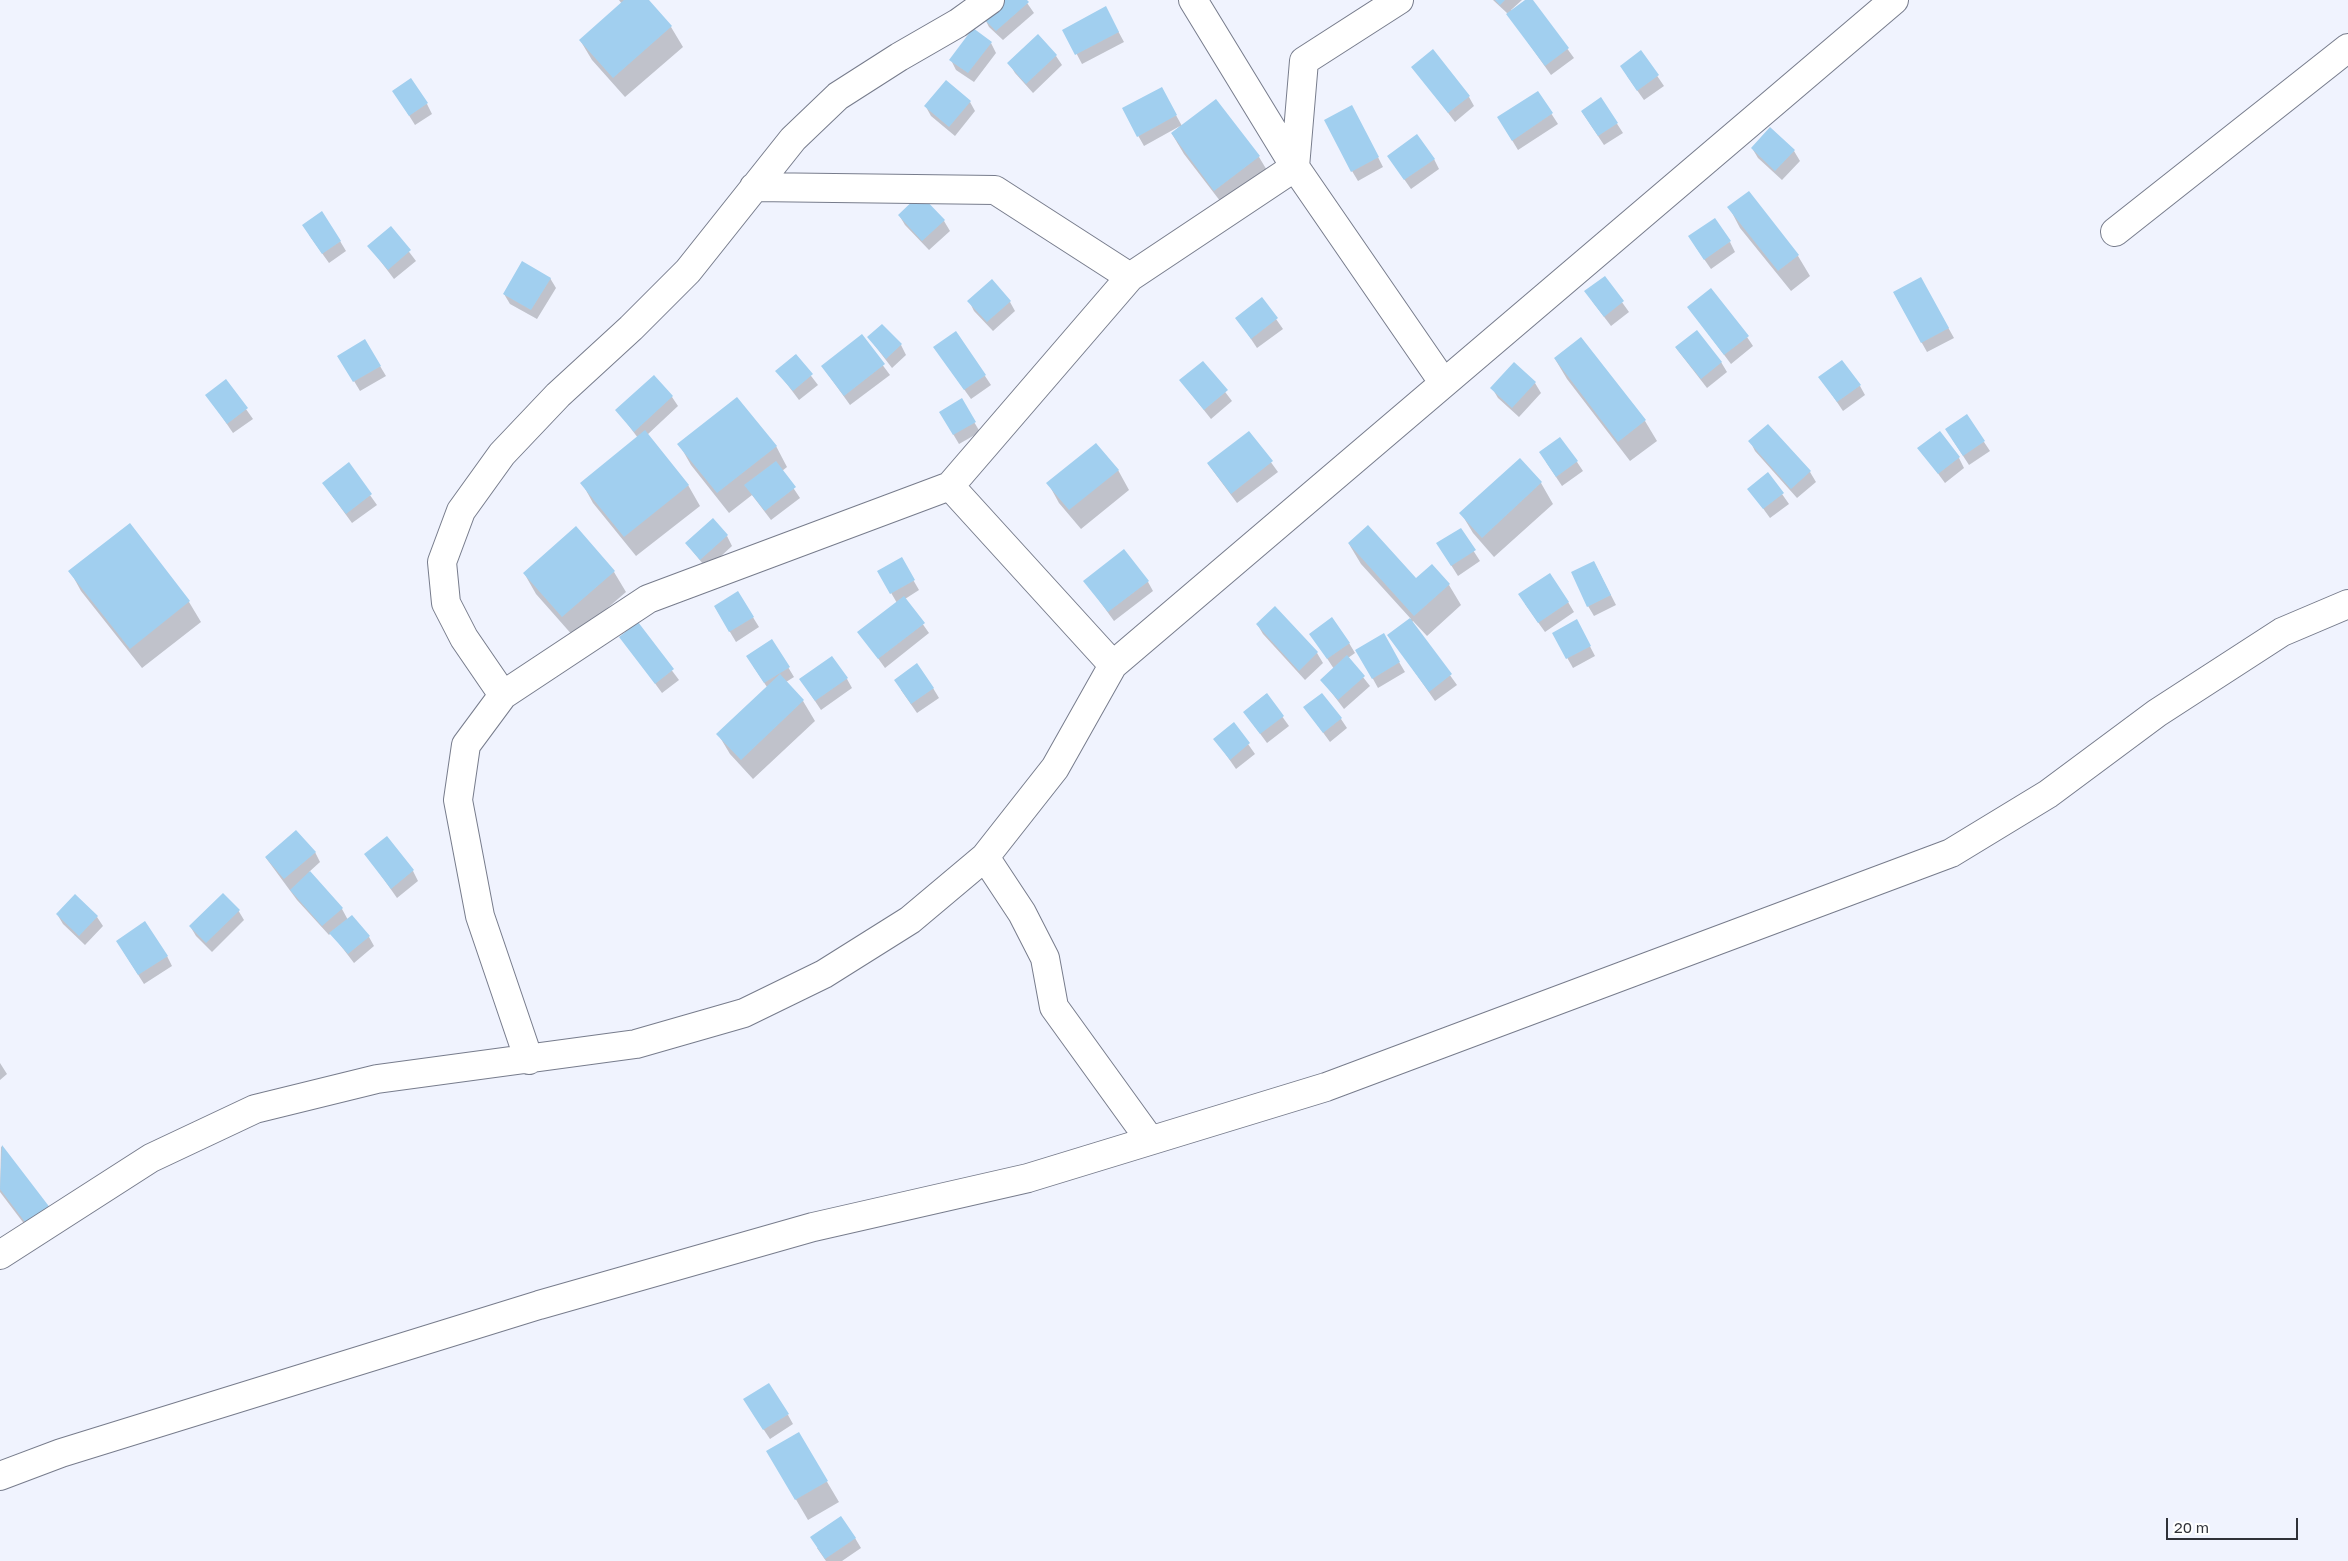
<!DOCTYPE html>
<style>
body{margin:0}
#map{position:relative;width:2348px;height:1561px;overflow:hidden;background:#f0f3fe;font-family:"Golos Text",sans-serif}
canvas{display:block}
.scale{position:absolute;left:2166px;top:1518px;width:132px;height:22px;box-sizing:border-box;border:2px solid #2f3138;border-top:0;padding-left:6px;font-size:15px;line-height:18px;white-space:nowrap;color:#2f3138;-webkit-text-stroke:4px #fff;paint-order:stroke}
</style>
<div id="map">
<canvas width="2348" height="1561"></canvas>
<div class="scale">20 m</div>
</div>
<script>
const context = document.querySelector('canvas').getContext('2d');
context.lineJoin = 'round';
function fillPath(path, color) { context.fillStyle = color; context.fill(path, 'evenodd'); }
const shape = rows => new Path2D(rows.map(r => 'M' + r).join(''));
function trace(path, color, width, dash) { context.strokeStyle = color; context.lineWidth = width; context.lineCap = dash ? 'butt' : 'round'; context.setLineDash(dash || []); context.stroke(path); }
const shadow = shape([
 [619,0,647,0,671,27,683,47,625,97,592,60,580,40,622,4],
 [1025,0,1034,13,1003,40,989,27,984,17],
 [1493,0,1522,0,1511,10,1512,11,1527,0,1532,0,1574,58,1551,75,1507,13],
 [1111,18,1124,42,1082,64,1064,30],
 [991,43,996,53,974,82,956,70,951,60],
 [1641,52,1664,86,1644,100,1627,76],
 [1056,56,1062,65,1033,93,1015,73,1009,63],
 [1413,67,1469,97,1474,106,1455,122],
 [1538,93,1558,124,1518,150,1504,127],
 [1167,99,1182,126,1216,100,1259,157,1271,177,1227,210,1184,154,1172,134,1180,126,1144,146,1123,109],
 [1601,99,1623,133,1604,145,1582,112],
 [400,101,427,104,432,114,415,125],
 [970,102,975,111,955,136,931,116,926,107],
 [1357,116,1383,167,1358,181,1352,171],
 [1752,148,1794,151,1800,161,1782,180,1758,158],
 [1388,156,1434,159,1439,169,1411,189],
 [1749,192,1798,256,1810,276,1791,291,1740,228,1729,207],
 [920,196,944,221,950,231,929,250,905,225,899,215],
 [391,228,416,261,394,279,369,246],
 [309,235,340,241,346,251,329,263],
 [1730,242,1735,252,1711,269,1695,246],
 [1604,277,1629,312,1611,326,1592,301],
 [550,278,556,288,537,319,510,304,504,294],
 [1921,279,1954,338,1927,352,1894,293],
 [1262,299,1283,329,1257,348,1237,318],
 [969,301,1010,302,1015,311,993,331,974,311],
 [1688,307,1747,337,1753,346,1731,364],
 [882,325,901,345,906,355,892,368,869,338],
 [861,336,890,375,850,405,822,366],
 [365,341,386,376,360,391,339,356],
 [1676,348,1721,362,1727,372,1707,388],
 [795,355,818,385,799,400,777,371],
 [941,357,985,376,991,385,971,399],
 [1555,359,1645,421,1657,441,1630,461,1567,379],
 [1203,363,1232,401,1211,419,1180,380],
 [1514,363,1535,383,1541,393,1519,417,1498,398,1492,388],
 [654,377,672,397,678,406,647,435,688,485,700,506,636,556,593,503,582,483,638,438,617,410],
 [1820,377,1860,386,1865,395,1843,411],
 [226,381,253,419,233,433,207,395],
 [961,400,980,432,959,444,940,412],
 [1768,425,1810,472,1816,482,1797,498,1755,451,1750,441],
 [1249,432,1278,472,1237,503,1208,464],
 [1952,439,1984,442,1990,451,1969,465],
 [679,444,776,446,787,467,782,471,800,498,771,520,752,495,729,513,691,465],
 [1919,448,1959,458,1964,468,1945,483],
 [1520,460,1541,483,1553,504,1494,557,1473,533,1461,513],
 [1546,462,1577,462,1583,471,1562,486],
 [348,464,377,505,352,523,330,493],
 [1118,470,1129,490,1081,529,1059,503,1048,483],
 [1768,474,1789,504,1770,518,1749,489],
 [129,525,189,602,201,622,142,668,81,591,70,571],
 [1460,530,1480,561,1458,576,1444,554],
 [727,536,732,546,707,569,686,543],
 [1349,544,1416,580,1432,566,1449,585,1461,605,1427,636,1413,621,1412,622,1457,685,1435,701,1389,635,1411,619,1361,564],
 [901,559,919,590,905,599,929,633,885,668,859,632,897,603,879,572],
 [1594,562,1616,605,1594,616,1588,606],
 [614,572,626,592,574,637,536,594,524,573],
 [1085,581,1148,582,1153,591,1114,621],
 [738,593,759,627,736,642,715,607],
 [1568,602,1574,612,1545,632,1525,604],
 [1275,607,1317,653,1323,663,1305,680,1263,634,1257,624],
 [637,624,679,680,662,693,621,637],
 [1582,631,1595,656,1573,668,1553,633],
 [1311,634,1349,643,1355,653,1348,658,1370,686,1344,709,1322,680,1334,669],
 [1383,635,1405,672,1378,688,1357,650],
 [753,666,788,667,794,677,786,682,803,701,815,721,753,779,730,754,718,734,767,687],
 [847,679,852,688,821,710,801,680],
 [933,688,939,698,917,713,901,690],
 [1266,694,1289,726,1267,743,1244,712],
 [1305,708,1341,719,1347,728,1330,742],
 [1234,724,1255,754,1236,769,1215,739],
 [315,852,320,862,309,872,342,909,348,920,369,937,374,946,354,963,331,933,329,935,297,900,266,858],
 [366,854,413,871,418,881,397,898],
 [238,910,244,920,212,952,196,936,190,926],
 [57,914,97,917,103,926,85,945,63,924],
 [123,951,167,956,172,966,144,984],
 [0,1063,7,1074,0,1080],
 [1,1146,49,1210,61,1230,41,1246,0,1192],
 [750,1409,788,1415,793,1424,770,1439],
 [798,1433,839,1502,808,1520,768,1452],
 [855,1538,861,1548,842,1561,826,1561,817,1548]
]);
const building = shape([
 [624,0,649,0,672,26,613,78,579,40],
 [1000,0,1027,0,1029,2,996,31,982,17],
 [1495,0,1505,0,1500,5],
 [1525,0,1533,0,1569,48,1545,66,1506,14],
 [1106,6,1119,32,1075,55,1062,30],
 [973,28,992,42,968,73,949,60],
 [1038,34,1057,55,1026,84,1007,63],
 [1433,49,1470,96,1448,113,1411,67],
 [1641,50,1659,75,1637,91,1620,66],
 [411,78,428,103,409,116,392,91],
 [946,80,971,101,949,127,924,106],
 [1162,87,1177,115,1137,137,1122,108],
 [1538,91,1553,113,1512,141,1497,117],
 [1601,97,1618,123,1598,136,1581,111],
 [1216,99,1260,156,1214,191,1171,133],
 [1352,105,1379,157,1351,172,1324,120],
 [1770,127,1795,150,1775,171,1751,148],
 [1417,134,1435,159,1404,180,1387,156],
 [1749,191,1799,255,1778,271,1727,207],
 [920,194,945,220,922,241,898,215],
 [322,211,341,241,322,254,302,225],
 [1715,218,1731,241,1704,260,1688,236],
 [391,226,411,250,388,270,367,246],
 [522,261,551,278,531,310,503,294],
 [1605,276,1624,301,1604,317,1584,291],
 [1921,277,1949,328,1921,343,1893,292],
 [992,279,1011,301,987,322,967,301],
 [1711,288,1749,336,1724,355,1687,307],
 [1262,297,1278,318,1251,339,1235,318],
 [882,324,902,344,886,359,867,337],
 [1697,330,1722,362,1701,379,1675,347],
 [956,331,986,375,964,390,933,347],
 [862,334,885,364,844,396,821,366],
 [1581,337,1646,420,1618,442,1554,358],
 [365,339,381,366,353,382,337,356],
 [796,354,813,374,793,391,775,371],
 [1842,360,1861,385,1837,402,1818,377],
 [1203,361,1228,390,1204,410,1179,380],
 [1514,362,1536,382,1512,408,1490,388],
 [654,375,673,396,634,432,615,410],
 [226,379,248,408,227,424,205,395],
 [737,397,777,446,717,493,677,444],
 [962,398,976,422,953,435,939,412],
 [1967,414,1985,441,1963,456,1945,429],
 [1768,424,1811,471,1791,489,1748,441],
 [645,430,689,485,624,537,580,483],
 [1249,431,1273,461,1231,494,1207,463],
 [1940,431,1960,457,1938,474,1917,448],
 [1560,437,1578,461,1556,477,1539,452],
 [1096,443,1119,470,1069,510,1046,483],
 [1520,458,1542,482,1482,538,1459,513],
 [776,461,796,487,765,511,744,485],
 [349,462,372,494,346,514,322,483],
 [1768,472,1784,493,1763,509,1747,489],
 [713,518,728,535,700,560,685,543],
 [130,523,190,601,130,649,68,571],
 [1368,525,1416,578,1432,564,1450,584,1414,616,1348,543],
 [576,526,615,571,562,617,523,573],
 [1461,528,1476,550,1451,566,1436,543],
 [1124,549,1149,581,1108,612,1083,581],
 [902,557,915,580,890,594,877,571],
 [1594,561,1611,595,1587,607,1571,572],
 [1550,573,1569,602,1538,623,1518,594],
 [738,591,754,617,729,632,714,606],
 [904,596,925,623,878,659,857,632],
 [1275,606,1318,652,1299,671,1256,624],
 [1332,617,1350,643,1327,659,1309,634],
 [1410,618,1452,674,1429,692,1387,635],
 [1577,619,1591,646,1566,659,1552,633],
 [638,622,674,669,655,684,619,637],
 [1384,633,1400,662,1372,679,1355,650],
 [772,639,790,667,764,683,746,656],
 [1347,655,1365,676,1338,700,1320,680],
 [832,656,848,678,815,701,799,679],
 [917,663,934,688,911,704,894,680],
 [780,674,804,700,741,760,716,734],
 [1267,693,1284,716,1260,734,1243,712],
 [1322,693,1342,718,1323,733,1303,707],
 [1234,722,1250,743,1230,760,1213,739],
 [296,830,316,852,284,879,265,857],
 [387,836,414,870,391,889,364,854],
 [310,871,343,908,322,926,290,890],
 [223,893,240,910,206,943,189,926],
 [75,894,98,916,79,936,56,914],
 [352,915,370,936,348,954,329,933],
 [145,921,168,956,138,975,116,941],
 [2,1145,51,1209,28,1226,0,1189],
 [769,1383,789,1414,763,1430,743,1399],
 [799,1432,828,1481,795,1500,766,1451],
 [841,1516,856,1538,825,1559,810,1537]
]);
const minor = shape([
 [1193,0,1295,167,1443,382],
 [754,187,995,190,1130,277],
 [2115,232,2348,48],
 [950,486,1113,665],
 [503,695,464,638,446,603,442,562,461,511,502,454,558,395,631,328,688,271,793,139,838,96,899,57,958,23,990,0],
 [985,857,1022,913,1045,958,1054,1007,1150,1140],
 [529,1060,480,916,458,800,466,745,503,695,648,599,950,486,1130,277,1295,167,1304,61,1399,0],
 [0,1255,151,1158,255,1109,377,1079,636,1044,744,1013,824,974,910,920,985,857,1055,768,1113,665,1894,0],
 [0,1476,61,1453,539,1305,813,1227,1028,1178,1326,1087,1951,853,2048,794,2157,713,2282,632,2348,604]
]);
fillPath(shadow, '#0003');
fillPath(building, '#a1cfef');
trace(minor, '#777c8c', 30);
trace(minor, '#fff', 28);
</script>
